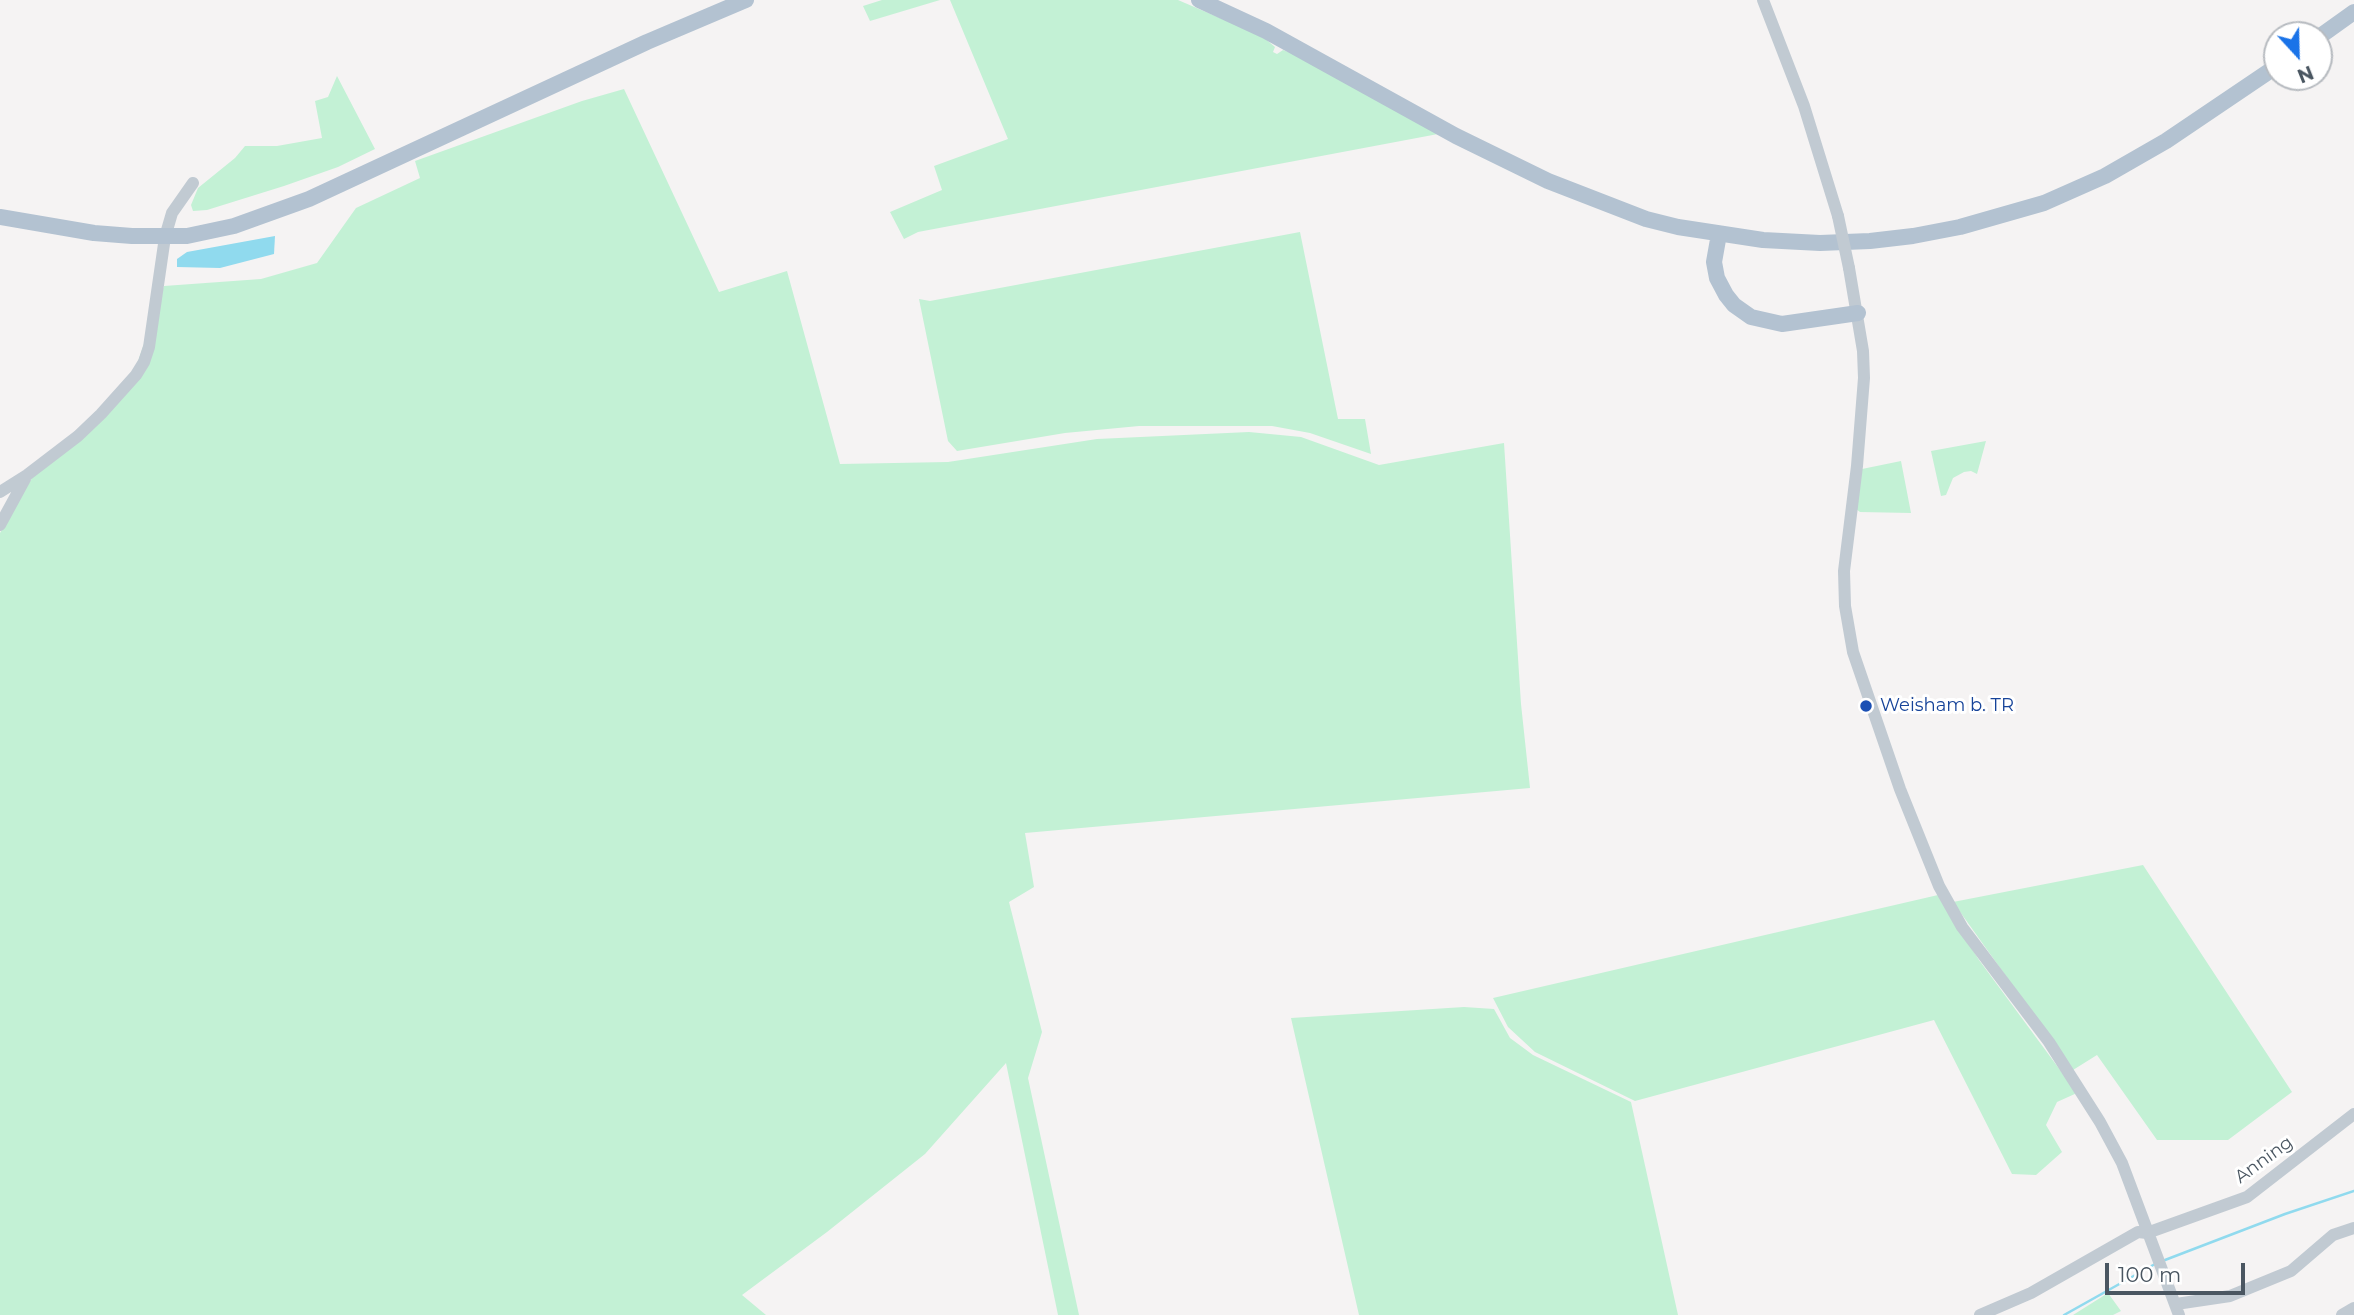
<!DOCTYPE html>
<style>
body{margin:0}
#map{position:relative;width:2354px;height:1315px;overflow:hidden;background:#f5f3f3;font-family:Montserrat,sans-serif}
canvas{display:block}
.north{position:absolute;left:2263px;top:21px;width:70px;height:70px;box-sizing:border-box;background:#fff;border:2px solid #b7bbc0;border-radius:50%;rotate:158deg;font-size:19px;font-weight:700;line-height:28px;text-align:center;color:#4a5661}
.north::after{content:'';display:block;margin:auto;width:24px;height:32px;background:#1a73e8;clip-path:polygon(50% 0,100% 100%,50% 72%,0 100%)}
.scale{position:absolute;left:2105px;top:1263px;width:140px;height:32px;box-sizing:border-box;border:4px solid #4a5661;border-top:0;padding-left:9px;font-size:21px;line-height:24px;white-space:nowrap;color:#4a5661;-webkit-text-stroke:5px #fff;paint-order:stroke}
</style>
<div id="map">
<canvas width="2354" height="1315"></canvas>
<div class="north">N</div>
<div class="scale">100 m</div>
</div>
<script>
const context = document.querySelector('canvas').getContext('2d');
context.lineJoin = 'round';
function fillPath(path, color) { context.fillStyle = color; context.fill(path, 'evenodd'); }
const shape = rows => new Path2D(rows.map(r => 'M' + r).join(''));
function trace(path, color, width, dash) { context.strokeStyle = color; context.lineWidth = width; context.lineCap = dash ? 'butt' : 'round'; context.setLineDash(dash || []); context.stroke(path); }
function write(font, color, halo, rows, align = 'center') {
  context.font = font + ' Montserrat,sans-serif'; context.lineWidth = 6; context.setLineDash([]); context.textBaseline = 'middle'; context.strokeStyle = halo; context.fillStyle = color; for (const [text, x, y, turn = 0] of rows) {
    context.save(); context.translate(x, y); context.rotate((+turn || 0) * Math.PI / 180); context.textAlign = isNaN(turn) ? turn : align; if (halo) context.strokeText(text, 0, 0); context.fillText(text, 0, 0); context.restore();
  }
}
const green = shape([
 [882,0,940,0,870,21,863,6],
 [950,0,1178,0,1262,36,1275,47,1273,52,1277,54,1283,50,1291,53,1438,134,918,232,904,239,890,212,942,190,934,166,1008,139],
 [337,76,375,149,338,167,284,186,207,210,193,211,191,205,198,188,235,158,245,146,277,146,322,138,315,101,328,97],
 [624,89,719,292,787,271,840,464,948,462,1097,439,1249,432,1301,437,1379,465,1504,443,1521,704,1530,788,1025,833,1034,887,1009,902,1042,1032,1028,1078,1079,1315,1058,1315,1006,1063,925,1154,827,1232,742,1295,766,1315,0,1315,0,533,36,471,128,390,164,286,261,279,317,263,356,208,420,178,415,161,582,101],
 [1300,232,1338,419,1365,419,1371,454,1310,433,1272,426,1139,426,1065,433,957,451,948,441,919,299,930,301],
 [1986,441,1977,474,1971,471,1964,472,1953,478,1946,495,1941,496,1931,451],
 [1901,461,1911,513,1860,512,1856,509,1862,469],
 [2143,865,2292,1092,2228,1140,2157,1140,2097,1055,2073,1070,1953,902],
 [1938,895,1979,960,2077,1093,2057,1102,2046,1125,2062,1152,2036,1175,2012,1174,1934,1020,1635,1101,1535,1052,1508,1027,1493,998],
 [1464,1007,1494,1009,1510,1038,1533,1055,1631,1102,1678,1315,1359,1315,1291,1018],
 [2108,1293,2121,1311,2113,1315,2073,1315]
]);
const water = shape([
 [275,236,274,254,220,268,177,267,177,259,187,252]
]);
const stream = shape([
 [2165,1260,2285,1214,2354,1191],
 [2064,1315,2155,1264]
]);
const minor = shape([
 [1763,0,1804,106,1838,216],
 [1849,268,1863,351,1864,378,1857,466,1844,571,1845,606,1853,652,1900,789,1939,886,1962,927,2049,1042,2100,1122,2122,1163,2179,1315],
 [0,492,27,475,78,436,101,414,136,375,144,362,149,347,165,237,172,213,193,183],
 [0,525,25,479],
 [2176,1304,2230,1296,2291,1271,2333,1235,2354,1228],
 [1980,1315,2031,1293,2138,1232,2147,1233,2247,1197,2354,1114],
 [2342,1315,2354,1308]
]);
const major = shape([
 [1199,0,1266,31,1456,136,1548,181,1646,219,1678,227,1763,240,1820,243,1870,241,1913,236,1960,227,2044,203,2105,176,2166,141,2277,66],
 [2319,37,2354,12],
 [0,217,94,233,132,236,187,236,234,226,309,199,647,42,746,0],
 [1719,234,1714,262,1717,278,1726,295,1734,305,1751,317,1782,324,1858,313]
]);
const minorBridge = shape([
 [1838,216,1849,268]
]);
const markers = [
 [1866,706,7,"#1a4fb4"]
];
const transitNames = [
 ["Weisham b. TR",1880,706]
];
const streetNames = [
 ["Anning",2264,1160,-36]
];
fillPath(green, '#c3f1d5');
fillPath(water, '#90daee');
trace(stream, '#90daee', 2.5);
trace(minor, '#c1cad2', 12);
trace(major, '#b3c2d1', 16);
trace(minorBridge, '#c1cad2', 12);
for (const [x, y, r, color] of markers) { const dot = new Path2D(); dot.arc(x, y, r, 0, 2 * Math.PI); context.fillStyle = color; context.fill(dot); trace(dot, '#fff', 2.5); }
write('18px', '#164399', '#fff', transitNames, 'left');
write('18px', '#4a5661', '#fff', streetNames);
</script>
